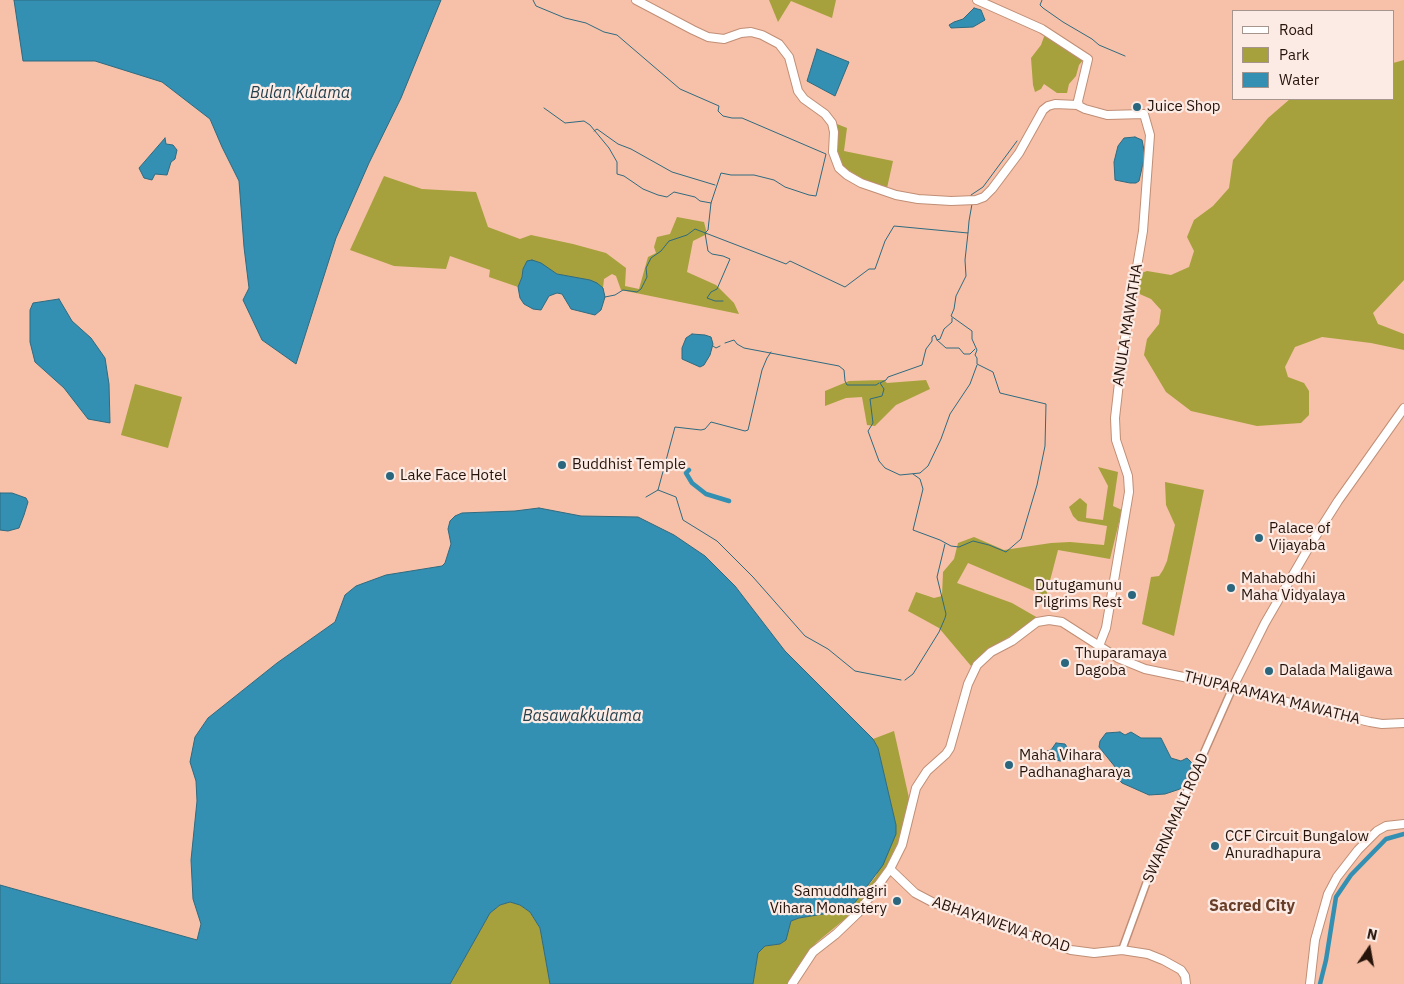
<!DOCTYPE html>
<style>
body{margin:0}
#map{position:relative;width:1404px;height:984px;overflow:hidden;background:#f6c1a8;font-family:"IBM Plex Sans",sans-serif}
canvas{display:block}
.legend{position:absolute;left:1232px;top:10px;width:162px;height:90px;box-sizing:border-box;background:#fcebe4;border:1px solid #a6958d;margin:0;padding:6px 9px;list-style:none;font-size:15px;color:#26130a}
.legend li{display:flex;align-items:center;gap:10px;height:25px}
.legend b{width:25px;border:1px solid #a6958d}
.north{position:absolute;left:1344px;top:924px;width:50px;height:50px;-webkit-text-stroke:4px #fcebe4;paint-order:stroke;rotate:12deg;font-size:14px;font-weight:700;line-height:20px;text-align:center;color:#26130a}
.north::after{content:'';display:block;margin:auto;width:18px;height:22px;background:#26130a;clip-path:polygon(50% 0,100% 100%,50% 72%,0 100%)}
</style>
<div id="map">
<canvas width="1404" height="984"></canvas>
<ul class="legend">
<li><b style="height:6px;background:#fff"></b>Road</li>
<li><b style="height:14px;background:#a6a13c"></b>Park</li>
<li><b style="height:14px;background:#3390b3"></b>Water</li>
</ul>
<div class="north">N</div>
</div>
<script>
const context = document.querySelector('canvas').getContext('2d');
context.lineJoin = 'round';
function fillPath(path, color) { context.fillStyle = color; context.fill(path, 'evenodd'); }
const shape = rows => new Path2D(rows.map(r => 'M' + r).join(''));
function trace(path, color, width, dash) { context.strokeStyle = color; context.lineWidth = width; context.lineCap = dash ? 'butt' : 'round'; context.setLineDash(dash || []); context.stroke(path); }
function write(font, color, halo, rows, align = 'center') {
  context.font = font + ' "IBM Plex Sans",sans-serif'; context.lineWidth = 4.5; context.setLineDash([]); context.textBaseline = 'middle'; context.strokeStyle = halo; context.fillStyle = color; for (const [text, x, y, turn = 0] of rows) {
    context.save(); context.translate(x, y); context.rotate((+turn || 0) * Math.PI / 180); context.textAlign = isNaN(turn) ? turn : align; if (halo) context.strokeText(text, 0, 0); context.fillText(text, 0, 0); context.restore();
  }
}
const green = shape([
 [769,0,836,0,832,18,791,1,778,22],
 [1045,34,1083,60,1079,65,1076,76,1069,84,1067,93,1057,93,1044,84,1041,89,1035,92,1033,85,1031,58,1041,45],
 [1404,60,1404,280,1373,313,1378,324,1404,334,1404,350,1371,343,1322,337,1295,347,1285,367,1288,377,1304,383,1309,391,1309,415,1301,423,1257,426,1191,411,1166,392,1144,355,1147,339,1159,324,1161,310,1151,299,1135,292,1139,274,1147,271,1171,275,1189,267,1194,251,1187,237,1194,220,1213,206,1229,188,1233,160,1268,118,1290,99,1393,99,1393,63],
 [837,124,847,128,844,151,893,161,887,188,868,182,843,167,837,158],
 [384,176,422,189,476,192,488,227,520,239,531,235,573,244,606,253,626,268,625,286,639,289,648,257,656,253,654,247,657,237,670,234,677,217,704,222,707,234,693,241,687,272,716,285,734,303,739,314,621,290,616,276,612,274,604,279,603,288,590,280,569,277,557,274,549,269,523,269,522,277,518,287,489,277,490,270,450,256,446,269,394,266,350,250],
 [884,380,887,383,926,380,930,389,896,405,875,426,867,425,862,397,846,398,825,406,825,391,849,381],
 [135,384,182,397,168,448,121,435],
 [1098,467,1118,472,1113,506,1122,510,1110,559,1058,550,1046,596,968,563,957,583,1012,603,1038,618,980,656,971,666,939,628,908,611,916,592,934,598,942,596,943,572,954,559,958,543,974,537,1004,550,1051,543,1070,542,1104,545,1107,526,1078,521,1073,516,1069,507,1080,498,1087,504,1086,518,1103,520,1108,486],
 [1165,482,1204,490,1174,636,1142,624,1151,577,1159,576,1163,570,1167,561,1175,525,1166,505],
 [894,731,909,798,901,836,885,870,856,910,817,942,808,953,789,984,753,984,758,953,765,946,780,944,785,940,791,921,799,918,842,911,853,905,876,876,896,825,878,748,873,739],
 [510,902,520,905,530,912,540,928,550,984,450,984,490,913,500,905]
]);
const water = shape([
 [14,0,441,0,401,98,369,163,336,238,296,364,262,340,243,300,249,288,244,247,239,181,222,147,210,119,162,82,95,61,23,61,14,0],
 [974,8,981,10,985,20,973,27,951,28,949,25,954,22,963,19,974,8],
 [817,49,849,62,835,96,807,81,817,49],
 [1135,137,1142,140,1145,155,1139,181,1136,183,1130,183,1115,180,1114,162,1118,146,1124,138,1135,137],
 [165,138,166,144,173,145,177,150,175,159,171,162,167,175,155,174,152,180,144,178,139,168,165,138],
 [532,260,541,263,557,274,590,280,597,283,603,288,605,297,601,310,595,315,571,309,562,294,557,293,549,296,541,310,533,309,524,304,520,298,518,287,522,277,523,269,527,261,532,260],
 [59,299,72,321,91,338,105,358,109,384,110,423,88,419,64,388,35,362,30,342,30,310,33,303,59,299],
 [692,334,705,335,711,337,713,344,710,355,704,365,700,367,682,359,682,348,686,338,692,334],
 [0,493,12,493,26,498,28,502,24,515,19,528,8,531,0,530,0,493],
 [539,508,581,516,638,517,674,535,705,556,735,586,785,651,873,739,878,748,896,825,896,834,883,865,853,905,842,911,799,918,791,921,786,940,780,944,765,946,758,953,753,984,550,984,540,928,530,912,520,905,510,902,500,905,490,913,450,984,0,984,0,885,197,940,201,924,193,899,191,860,197,801,196,781,190,762,195,737,208,718,277,663,335,622,345,595,356,586,386,575,442,566,445,563,451,544,448,529,450,521,455,516,462,513,515,511,539,508],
 [1120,732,1125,735,1131,732,1141,738,1161,738,1171,758,1181,761,1187,758,1192,763,1189,776,1180,789,1165,794,1149,795,1122,783,1118,779,1120,773,1099,747,1100,741,1106,733,1120,732],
 [1056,743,1065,744,1067,747,1069,754,1066,760,1060,761,1050,758,1047,751,1051,750,1056,743]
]);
const stream = shape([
 [533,0,536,6,565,18,586,23,604,32,617,35,680,89,719,106,718,111,723,116,732,118,742,118,826,154,816,196,809,195,785,187,774,180,754,175,731,175,721,173,711,203,708,230,705,233,708,251,712,254,723,256,730,259,717,289,711,292,707,298,715,301,723,301],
 [1042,0,1040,5,1043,8,1063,22,1092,39,1099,45,1125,56],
 [544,108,565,123,584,121,590,125,609,148,617,162,617,174,624,176,643,189,658,195,667,197,674,192,695,197,700,201,711,203],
 [594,131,597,129,618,144,631,149,672,172,715,185],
 [971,198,971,195,983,187,1017,141],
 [605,297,615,295,623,290,637,292,641,289,647,277,646,268,651,258,661,251,669,241,687,235,695,229,786,264,790,261,845,287,869,269,875,269,885,241,894,226,968,233,969,221,972,204],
 [937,340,940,339,944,329,952,322,952,318],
 [725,343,734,340,737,344,744,348,839,366,844,370,845,381,847,385,876,385,879,383],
 [713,346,716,348,720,346],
 [975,349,970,354,964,354,959,348,946,348,937,340,935,335,932,337,932,341,926,349,922,365,888,377,886,380,880,383,884,389,882,396,870,399,873,423,868,431,879,461,885,468,900,475,920,473,928,466,941,439,950,414,970,384,977,365],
 [913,474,920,479,923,489,913,530,940,540,951,546,959,547,973,541,989,545,1006,552,1021,539,1037,485,1045,446,1046,404,1000,393,993,372,977,364,977,358,975,355,977,350,972,339,972,331,951,316,954,309,956,296,966,276,965,260,968,233],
 [658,490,676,497,683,520,717,541,753,577,805,636,828,649,855,671,901,680],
 [646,497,658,490,675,427,701,430,705,429,711,422,745,431,748,430,762,370,767,358,771,352],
 [905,680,913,674,939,632,945,618,946,614,937,577,945,544]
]);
const canal = shape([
 [689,470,686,473,692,483,706,494,729,501],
 [1320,984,1326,960,1336,897,1351,875,1386,839,1404,834]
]);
const minor = shape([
 [1122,950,1146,884,1233,687]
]);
const major = shape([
 [636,0,693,30,708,37,724,39,741,33,751,32,762,35,779,44,789,57,798,91,804,99,825,114,832,123,834,132,833,152,839,168,847,175,861,183,896,195,918,199,951,201,976,200,984,197,992,189,1019,153,1043,110,1048,106,1055,104,1078,105],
 [977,0,1042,29,1088,59,1078,101,1079,106,1085,109,1107,115,1144,114,1150,135,1143,231,1122,356,1115,418,1116,440,1128,476,1129,492,1106,628,1099,646],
 [1233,687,1265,623,1312,542,1338,501,1404,408],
 [890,869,915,893,934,903,1071,950,1094,953,1122,950,1148,954,1163,960,1181,970,1185,976,1186,984],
 [792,984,813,952,836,934,858,913,890,869,902,845,916,788,927,771,946,754,950,748,968,684,977,665,991,652,1012,641,1037,622,1049,620,1062,622,1118,658,1145,669,1246,690,1297,705,1370,722,1382,724,1404,723],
 [1310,984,1315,940,1328,894,1337,877,1358,850,1377,831,1386,826,1404,824]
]);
const markers = [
 [1137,107,5,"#2a667d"],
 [562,465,5,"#2a667d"],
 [390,476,5,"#2a667d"],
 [1259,538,5,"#2a667d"],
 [1231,588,5,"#2a667d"],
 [1132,595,5,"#2a667d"],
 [1065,663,5,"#2a667d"],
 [1269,671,5,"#2a667d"],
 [1009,765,5,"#2a667d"],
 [1215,846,5,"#2a667d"],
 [897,901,5,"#2a667d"]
];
const poiNames = [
 ["Juice Shop",1147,107],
 ["Buddhist Temple",572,465],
 ["Lake Face Hotel",400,476],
 ["Palace of",1269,529],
 ["Vijayaba",1269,546],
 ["Mahabodhi",1241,579],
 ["Maha Vidyalaya",1241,596],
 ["Dutugamunu",1122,586,"right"],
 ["Pilgrims Rest",1122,603,"right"],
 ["Thuparamaya",1075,654],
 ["Dagoba",1075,671],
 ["Dalada Maligawa",1279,671],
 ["Maha Vihara",1019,756],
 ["Padhanagharaya",1019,773],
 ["CCF Circuit Bungalow",1225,837],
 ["Anuradhapura",1225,854],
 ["Samuddhagiri",887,892,"right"],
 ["Vihara Monastery",887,909,"right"]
];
const streetNames = [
 ["ANULA MAWATHA",1128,325,-81],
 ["THUPARAMAYA MAWATHA",1272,698,14],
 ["SWARNAMALI ROAD",1176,818,-66],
 ["ABHAYAWEWA ROAD",1001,925,19]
];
const waterNames = [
 ["Bulan Kulama",300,93],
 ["Basawakkulama",582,716]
];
const neighbourhoodNames = [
 ["Sacred City",1252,906]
];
fillPath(green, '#a6a13c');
fillPath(water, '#3390b3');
trace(water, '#2f6a80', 1);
trace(stream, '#2f6a80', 1);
trace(canal, '#3390b3', 4.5);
trace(minor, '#c08e76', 9);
trace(major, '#c08e76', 10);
trace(minor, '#fff', 6);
trace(major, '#fff', 8);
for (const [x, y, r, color] of markers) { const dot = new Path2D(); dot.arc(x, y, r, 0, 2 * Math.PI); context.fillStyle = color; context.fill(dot); trace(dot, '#fcebe4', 2); }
write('15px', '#26130a', '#fcebe4', poiNames, 'left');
write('15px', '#26130a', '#fcebe4', streetNames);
write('italic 16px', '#25414d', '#fcebe4', waterNames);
write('bold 16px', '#6a3f29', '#fcebe4', neighbourhoodNames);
</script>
